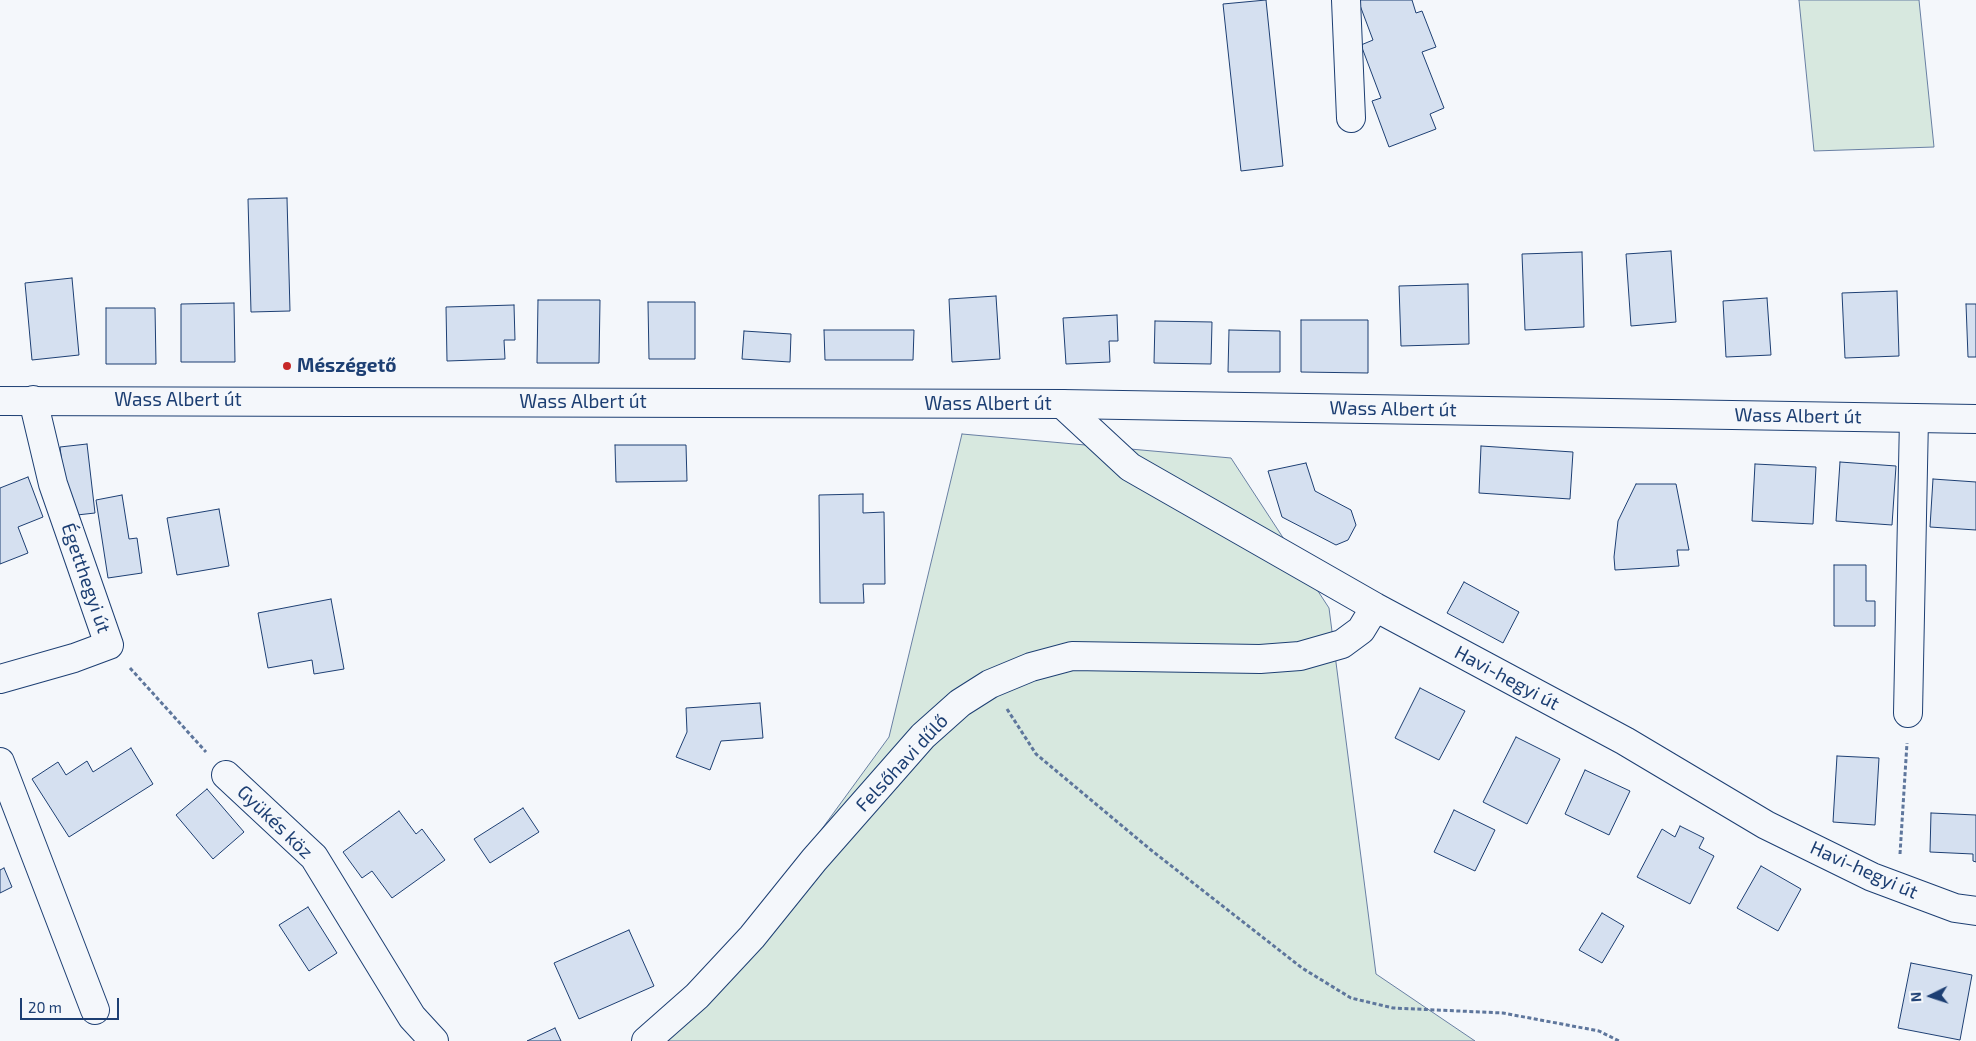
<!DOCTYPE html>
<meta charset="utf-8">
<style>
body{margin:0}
#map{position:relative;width:1976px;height:1041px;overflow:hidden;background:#f4f7fb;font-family:"Exo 2",sans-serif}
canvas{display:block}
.north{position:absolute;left:1906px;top:971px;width:50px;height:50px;-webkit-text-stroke:4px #f4f7fb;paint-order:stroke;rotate:266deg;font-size:14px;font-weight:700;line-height:20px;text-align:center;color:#1d3f73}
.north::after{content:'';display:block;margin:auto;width:18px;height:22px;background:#1d3f73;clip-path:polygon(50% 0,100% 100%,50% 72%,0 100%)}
.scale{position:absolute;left:20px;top:998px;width:99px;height:22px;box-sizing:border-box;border:2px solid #1d3f73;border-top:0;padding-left:6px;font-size:15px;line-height:18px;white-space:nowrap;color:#1d3f73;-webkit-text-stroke:4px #f4f7fb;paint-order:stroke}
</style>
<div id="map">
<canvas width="1976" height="1041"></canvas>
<div class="north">N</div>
<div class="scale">20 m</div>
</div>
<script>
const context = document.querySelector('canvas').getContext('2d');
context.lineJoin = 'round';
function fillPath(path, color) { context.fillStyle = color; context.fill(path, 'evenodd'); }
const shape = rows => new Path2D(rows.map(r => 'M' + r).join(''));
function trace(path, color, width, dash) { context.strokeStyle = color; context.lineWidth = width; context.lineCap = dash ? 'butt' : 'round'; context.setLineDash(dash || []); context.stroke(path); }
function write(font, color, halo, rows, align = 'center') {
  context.font = font + ' "Exo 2",sans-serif'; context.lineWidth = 4; context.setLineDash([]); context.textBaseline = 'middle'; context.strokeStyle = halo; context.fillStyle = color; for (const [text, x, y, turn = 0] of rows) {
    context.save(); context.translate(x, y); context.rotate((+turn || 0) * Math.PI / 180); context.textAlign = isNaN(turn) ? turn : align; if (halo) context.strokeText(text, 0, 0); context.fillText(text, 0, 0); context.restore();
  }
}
const green = shape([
 [1799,0,1919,0,1934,147,1814,151,1799,0],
 [962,434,1231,458,1329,608,1376,974,1475,1041,667,1041,889,737,962,434]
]);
const building = shape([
 [1266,0,1283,166,1241,171,1223,4,1266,0],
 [1358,0,1412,0,1416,13,1422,11,1436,47,1422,52,1444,108,1430,114,1436,129,1389,147,1372,101,1381,98,1361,45,1373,40,1358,0],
 [287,198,290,311,251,312,248,199,287,198],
 [1671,251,1676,322,1631,326,1626,254,1671,251],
 [1582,252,1584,327,1525,330,1522,254,1582,252],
 [72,278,79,355,32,360,25,283,72,278],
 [1468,284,1469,344,1401,346,1399,286,1468,284],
 [1897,291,1899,356,1845,358,1842,293,1897,291],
 [996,296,1000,359,952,362,949,299,996,296],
 [1767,298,1771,355,1726,357,1723,301,1767,298],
 [538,300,600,300,599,363,537,363,538,300],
 [648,302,695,302,695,359,649,359,648,302],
 [234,303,235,362,181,362,181,304,234,303],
 [1966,304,1976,304,1976,357,1968,357,1966,304],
 [514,305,515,340,504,340,505,359,447,361,446,307,514,305],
 [106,308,155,308,156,364,106,364,106,308],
 [1117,315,1118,341,1109,341,1110,362,1066,364,1063,318,1117,315],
 [1301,320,1368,320,1368,373,1301,372,1301,320],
 [1155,321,1212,322,1211,364,1154,363,1155,321],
 [824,330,914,330,913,360,825,360,824,330],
 [1229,330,1280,331,1280,372,1228,372,1229,330],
 [744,331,791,334,790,362,742,359,744,331],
 [87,444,95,513,68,516,60,447,87,444],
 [615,445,686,445,687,481,616,482,615,445],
 [1481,446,1573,452,1570,499,1479,493,1481,446],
 [1840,462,1896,466,1892,525,1836,521,1840,462],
 [1306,463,1315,491,1351,510,1356,525,1348,540,1336,545,1282,517,1268,471,1306,463],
 [1755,464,1816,467,1813,524,1752,521,1755,464],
 [28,477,43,517,18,527,28,553,0,564,0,488,28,477],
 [1933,479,1976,482,1976,530,1930,527,1933,479],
 [1636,484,1676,484,1689,550,1677,550,1679,566,1615,570,1614,557,1618,521,1636,484],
 [863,494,863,513,884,512,885,584,863,584,864,603,820,603,819,495,863,494],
 [122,495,129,539,137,538,142,573,108,578,96,500,122,495],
 [219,509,229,566,177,575,167,518,219,509],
 [1834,565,1866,565,1866,601,1875,601,1875,626,1834,626,1834,565],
 [1464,582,1519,612,1503,643,1447,613,1464,582],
 [331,599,344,669,314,674,312,660,268,668,258,613,331,599],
 [1420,688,1465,711,1439,760,1395,738,1420,688],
 [760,703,763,738,721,741,710,770,676,757,687,732,686,708,760,703],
 [1516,737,1560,759,1527,824,1483,802,1516,737],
 [131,748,153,784,69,837,32,779,58,762,66,775,87,761,93,772,131,748],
 [1837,756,1879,758,1875,825,1833,822,1837,756],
 [1585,770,1630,791,1609,835,1565,814,1585,770],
 [207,789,244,832,213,859,176,815,207,789],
 [523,808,539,832,490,863,474,839,523,808],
 [1454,810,1495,830,1475,871,1434,852,1454,810],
 [399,811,416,834,422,829,445,860,392,898,372,871,362,878,343,852,399,811],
 [1931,813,1976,815,1976,862,1973,861,1973,854,1930,852,1931,813],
 [1680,826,1704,838,1699,848,1714,856,1690,904,1637,877,1662,829,1675,837,1680,826],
 [1761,866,1801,889,1778,931,1737,908,1761,866],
 [4,868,12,887,0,893,0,870,4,868],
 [308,907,337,953,309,971,279,925,308,907],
 [1602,913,1624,926,1602,963,1579,950,1602,913],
 [629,930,654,986,579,1019,554,963,629,930],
 [1911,963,1972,975,1960,1040,1898,1028,1911,963],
 [555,1028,561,1041,527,1041,555,1028]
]);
const path = shape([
 [130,668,206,752],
 [1007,709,1036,754,1151,850,1302,968,1351,998,1393,1008,1503,1013,1599,1031,1619,1041],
 [1900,854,1907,743]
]);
const street = shape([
 [1346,0,1351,118],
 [1062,404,1130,467,1375,607,1625,741,1766,825,1872,877,1955,908,1976,911],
 [0,679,74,658,109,645,53,484,33,400],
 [1908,713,1914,418],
 [0,762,95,1010],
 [226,775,314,857,412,1017,434,1041],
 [646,1041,697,996,752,937,814,860,923,736,960,703,990,684,1031,667,1072,656,1260,659,1300,656,1342,644,1361,630,1375,607]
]);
const secondary = shape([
 [0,401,1062,404,1976,419]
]);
const markers = [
 [287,366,5,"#c62828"]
];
const poiNames = [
 ["Mészégető",297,366]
];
const streetNames = [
 ["Wass Albert út",178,400],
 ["Wass Albert út",583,402],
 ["Wass Albert út",988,404],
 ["Wass Albert út",1393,409,1],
 ["Wass Albert út",1798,416,1],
 ["Égetthegyi út",86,578,71],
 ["Havi-hegyi út",1507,678,28],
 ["Felsőhavi dűlő",902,763,-47],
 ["Gyükés köz",275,822,44],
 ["Havi-hegyi út",1864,870,24]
];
fillPath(green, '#d7e8df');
trace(green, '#687fa3', 1);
fillPath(building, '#d5e0f0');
trace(building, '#1d3f73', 1);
trace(street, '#1d3f73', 30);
trace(secondary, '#1d3f73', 30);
trace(path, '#5e769c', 3, [4, 2.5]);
trace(street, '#f4f7fb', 28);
trace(secondary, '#f4f7fb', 28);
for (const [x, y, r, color] of markers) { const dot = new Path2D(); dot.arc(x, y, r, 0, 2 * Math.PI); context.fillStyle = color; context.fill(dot); trace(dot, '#f4f7fb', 2); }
write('bold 19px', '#1d3f73', '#f4f7fb', poiNames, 'left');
write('19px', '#1d3f73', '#f4f7fb', streetNames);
</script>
